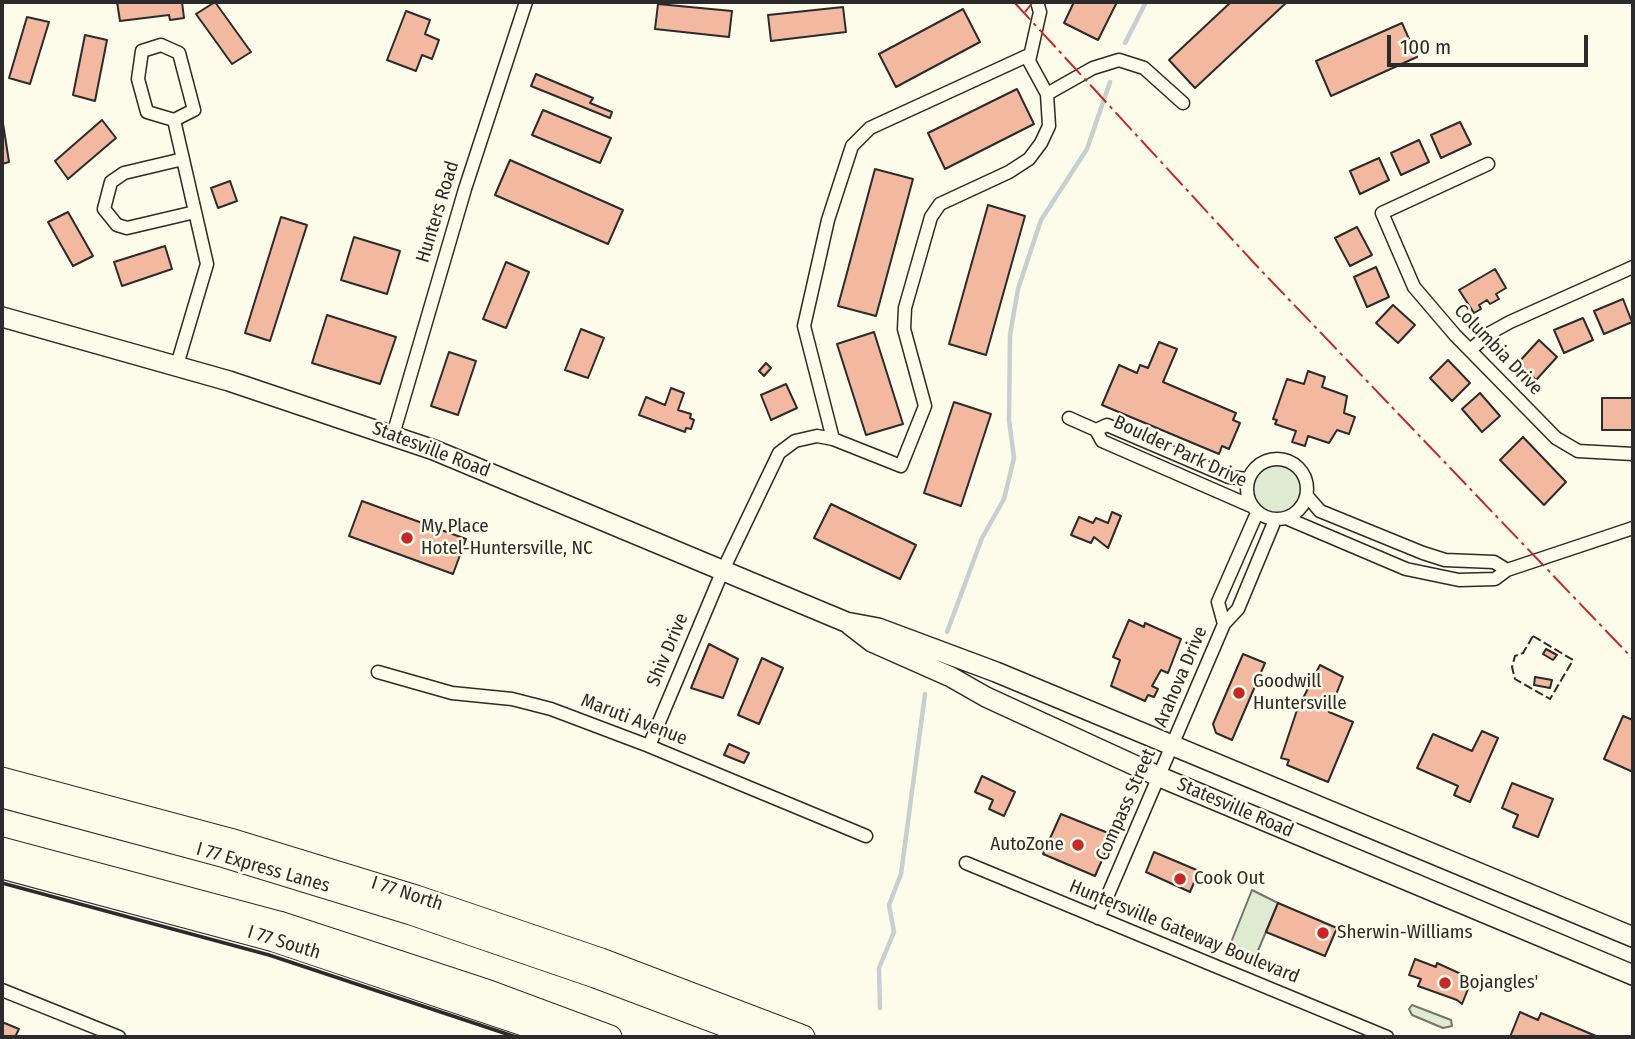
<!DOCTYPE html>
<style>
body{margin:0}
#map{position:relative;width:1635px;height:1039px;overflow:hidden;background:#fdfbea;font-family:"Fira Sans Condensed",sans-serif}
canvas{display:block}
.frame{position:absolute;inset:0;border:4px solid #2b2b2b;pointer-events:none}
.scale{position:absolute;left:1387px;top:35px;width:201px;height:32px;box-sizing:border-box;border:4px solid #2b2b2b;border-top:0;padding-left:9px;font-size:21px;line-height:24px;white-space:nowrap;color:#2b2b2b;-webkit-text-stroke:5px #fdfbea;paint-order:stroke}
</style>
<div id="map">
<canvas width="1635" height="1039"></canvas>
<div class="frame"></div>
<div class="scale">100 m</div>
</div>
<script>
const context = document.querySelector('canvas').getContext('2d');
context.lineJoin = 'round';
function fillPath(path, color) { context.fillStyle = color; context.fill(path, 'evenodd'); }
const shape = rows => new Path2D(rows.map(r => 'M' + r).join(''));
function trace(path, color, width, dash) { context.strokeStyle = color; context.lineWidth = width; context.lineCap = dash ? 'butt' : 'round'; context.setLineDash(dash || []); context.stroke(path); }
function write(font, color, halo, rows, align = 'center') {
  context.font = font + ' "Fira Sans Condensed",sans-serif'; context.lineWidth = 5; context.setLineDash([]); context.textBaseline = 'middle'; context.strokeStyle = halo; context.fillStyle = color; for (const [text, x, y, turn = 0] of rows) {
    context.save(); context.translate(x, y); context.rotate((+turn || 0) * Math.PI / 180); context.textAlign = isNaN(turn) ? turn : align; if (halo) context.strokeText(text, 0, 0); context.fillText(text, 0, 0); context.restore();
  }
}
const green = shape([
 '1247 489a30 30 0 1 1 60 0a30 30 0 1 1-60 0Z',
 [1252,890,1278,903,1252,965,1226,955,1252,890],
 [1412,1005,1451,1020,1452,1026,1443,1028,1412,1015,1409,1009,1412,1005]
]);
const stream = shape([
 [1125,43,1146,2],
 [947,632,982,538,1004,499,1014,458,1009,420,1010,335,1018,289,1041,220,1087,149,1110,82],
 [880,1008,879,968,894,932,889,905,901,874,925,694]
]);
const building = shape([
 [117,2,182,2,184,18,170,20,169,15,120,21,117,2],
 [215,2,251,52,232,64,196,14,215,2],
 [1074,2,1117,2,1098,40,1064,23,1074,2],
 [1231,2,1287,2,1195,88,1169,60,1231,2],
 [658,4,732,11,729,37,655,29,658,4],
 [843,7,846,32,771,41,768,15,843,7],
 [963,9,980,42,896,87,879,54,963,9],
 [406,11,430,20,425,34,439,40,432,59,422,55,416,71,387,60,406,11],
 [27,17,49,22,30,84,9,78,27,17],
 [1402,23,1417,57,1331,96,1316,61,1402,23],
 [85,35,107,40,95,101,73,95,85,35],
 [536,74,593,98,590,103,612,112,610,118,531,86,536,74],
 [1017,89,1034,124,945,169,928,133,1017,89],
 [543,110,611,138,600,163,532,135,543,110],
 [2,117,9,162,2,164,2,117],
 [102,120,116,138,68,179,55,161,102,120],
 [1460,122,1471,144,1441,158,1431,135,1460,122],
 [1419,140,1429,162,1401,175,1391,153,1419,140],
 [1379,158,1389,180,1360,194,1350,171,1379,158],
 [510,160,623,210,608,244,495,195,510,160],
 [875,169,913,179,876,316,838,306,875,169],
 [230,181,237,201,218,208,211,188,230,181],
 [988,205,1025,216,986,355,949,344,988,205],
 [68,212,93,256,73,266,48,222,68,212],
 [281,217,307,225,270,341,245,333,281,217],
 [1357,227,1372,255,1350,266,1335,238,1357,227],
 [354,237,400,251,387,294,341,280,354,237],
 [165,246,172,269,122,286,114,262,165,246],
 [506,262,529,272,506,328,483,319,506,262],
 [1376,267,1389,297,1367,307,1354,277,1376,267],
 [1495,269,1506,288,1496,294,1499,299,1490,304,1487,300,1479,305,1481,309,1474,313,1459,290,1495,269],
 [1623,299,1632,322,1604,334,1594,311,1623,299],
 [1393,305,1415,325,1398,343,1376,323,1393,305],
 [327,315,396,337,380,384,312,363,327,315],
 [1583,318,1593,340,1564,353,1554,330,1583,318],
 [581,329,604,338,588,378,565,370,581,329],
 [874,332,903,424,866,435,837,344,874,332],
 [1539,340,1557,357,1536,380,1518,363,1539,340],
 [1159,342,1177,349,1163,382,1236,413,1233,420,1240,423,1229,449,1222,446,1219,454,1102,405,1119,365,1137,373,1140,365,1148,368,1159,342],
 [449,352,476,361,458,415,431,406,449,352],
 [1448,360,1470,383,1452,401,1430,378,1448,360],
 [766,363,771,368,764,376,759,371,766,363],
 [1308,371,1325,377,1322,387,1347,396,1344,413,1355,417,1349,434,1337,430,1329,443,1308,436,1305,446,1292,442,1296,431,1275,424,1277,420,1273,419,1287,379,1304,384,1308,371],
 [786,384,797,408,771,420,761,395,786,384],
 [671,388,684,393,678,410,691,414,690,418,694,420,691,429,686,428,685,432,639,415,646,397,665,405,671,388],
 [1480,393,1500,416,1482,432,1462,409,1480,393],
 [1602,398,1633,398,1633,430,1602,430,1602,398],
 [954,402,991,414,961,506,924,493,954,402],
 [1523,437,1566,482,1544,505,1500,460,1523,437],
 [362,501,466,539,453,574,349,536,362,501],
 [831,504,916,545,900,579,814,538,831,504],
 [1112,512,1121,516,1108,548,1094,537,1091,543,1071,535,1079,517,1093,523,1096,518,1108,523,1112,512],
 [1129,620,1144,627,1145,623,1181,639,1168,673,1161,670,1152,686,1158,689,1154,697,1148,695,1145,701,1111,686,1120,660,1113,657,1129,620],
 [709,644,738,659,723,698,691,688,709,644],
 [1546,649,1557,655,1553,660,1543,654,1546,649],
 [1243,654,1265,663,1232,740,1216,733,1213,724,1243,654],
 [762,658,783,668,759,724,738,715,762,658],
 [1320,665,1343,677,1329,712,1353,722,1328,782,1287,765,1289,760,1281,758,1297,710,1320,665],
 [1535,677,1552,680,1550,688,1534,685,1535,677],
 [1623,716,1633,720,1633,772,1604,759,1623,716],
 [1482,731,1498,738,1470,802,1454,795,1458,786,1417,768,1433,734,1472,751,1482,731],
 [729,744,749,753,744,763,724,755,729,744],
 [982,776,1015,792,1004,816,989,809,993,800,975,792,982,776],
 [1512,783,1553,799,1538,837,1513,827,1518,815,1502,808,1512,783],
 [1061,814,1113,835,1095,876,1043,854,1061,814],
 [1154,852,1199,871,1190,892,1146,872,1154,852],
 [1278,903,1337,928,1325,956,1266,932,1278,903],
 [1415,959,1436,967,1437,963,1472,979,1462,1004,1457,1000,1418,986,1421,979,1409,975,1415,959],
 [1520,1012,1538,1020,1541,1013,1596,1036,1510,1037,1520,1012],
 [2,1022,19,1029,15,1037,2,1037,2,1022]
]);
const minor = shape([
 [1047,94,1093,68,1119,60,1144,68,1183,103],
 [174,120,147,112,138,79,142,51,161,45,179,53,194,110,174,120,207,264,177,365],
 [183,159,124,173,111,182,104,209,117,225,127,228,195,212],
 [1488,164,1382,213,1414,287,1455,335,1556,438,1578,451,1633,454],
 [1470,350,1490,333,1510,322,1633,267],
 [1069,418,1096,430],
 [393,435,465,189,526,2],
 [833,439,804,326,828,220,852,146,870,128,1029,55],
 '1247 489a30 30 0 1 1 60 0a30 30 0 1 1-60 0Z',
 [1248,479,1229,477,1107,425,1096,430,1102,441,1251,506],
 [1307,496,1320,511,1423,553,1445,560,1494,562,1507,570],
 [1286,518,1406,569,1459,580,1495,579,1507,570,1633,528],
 [1224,624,1218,602,1257,513],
 [378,672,452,693,512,699,551,709,649,746,866,836],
 [649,746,723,570,779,453,795,441,817,436,833,439,901,466,925,406,904,329,905,308,931,217,940,204,1009,172,1029,159,1041,143,1049,126,1047,94,1029,61,1040,12,1037,2],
 [966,863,1387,1037],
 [1098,918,1224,624,1238,609,1275,520],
 [2,990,119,1037]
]);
const primary = shape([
 [2,317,229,381,434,450,846,622,878,628,996,672,1633,937],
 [850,625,872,642,951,677,986,697,1160,777,1633,975]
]);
const motorway = shape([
 [2,779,230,840,416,897,601,960,803,1037],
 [2,796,225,856,411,913,595,976,757,1037],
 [2,849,279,923,489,992,610,1037],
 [2,867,274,940,562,1037]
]);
const fence = shape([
 [1533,636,1573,660,1550,699,1515,679,1512,667,1515,656,1523,653,1533,636]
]);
const wall = shape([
 [2,883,269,955,516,1037]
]);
const power = shape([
 [1014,2,1255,264,1633,659],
 [1025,12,1033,2]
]);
const markers = [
 [407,538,7,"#c62828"],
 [1239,693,7,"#c62828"],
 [1078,845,7,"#c62828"],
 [1180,879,7,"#c62828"],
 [1323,933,7,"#c62828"],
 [1445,983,7,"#c62828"]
];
const streetNames = [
 ["Hunters Road",438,212,-73],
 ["Columbia Drive",1498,350,46],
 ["Statesville Road",431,450,21],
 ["Boulder Park Drive",1180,452,25],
 ["Shiv Drive",668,650,-67],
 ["Arahova Drive",1181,677,-67],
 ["Maruti Avenue",634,720,21],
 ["Compass Street",1126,805,-66],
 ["Statesville Road",1235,808,23],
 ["I 77 Express Lanes",263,868,16],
 ["I 77 North",407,894,18],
 ["Huntersville Gateway Boulevard",1184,932,22],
 ["I 77 South",284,943,17]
];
const poiNames = [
 ["My Place",421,527],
 ["Hotel-Huntersville, NC",421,549],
 ["Goodwill",1253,682],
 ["Huntersville",1253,704],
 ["AutoZone",1064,845,"right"],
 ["Cook Out",1194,879],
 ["Sherwin-Williams",1337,933],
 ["Bojangles'",1459,983]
];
fillPath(green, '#deebd1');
trace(green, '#74746e', 2);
trace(stream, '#c7d0d0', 4.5);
fillPath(building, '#f2b8a0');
trace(building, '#2b2b2b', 2);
trace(minor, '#2b2b2b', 15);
trace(primary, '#2b2b2b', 22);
trace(motorway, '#2b2b2b', 25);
trace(minor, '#fdfbea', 12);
trace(primary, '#fdfbea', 19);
trace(motorway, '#fdfbea', 23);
trace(fence, '#2b2b2b', 2, [9, 3.5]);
trace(wall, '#2b2b2b', 3.5);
trace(power, '#c62828', 2, [24, 5, 3.5, 5]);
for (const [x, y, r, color] of markers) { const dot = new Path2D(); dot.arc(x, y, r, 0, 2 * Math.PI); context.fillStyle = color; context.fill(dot); trace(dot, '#fdfbea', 2.5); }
write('19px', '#2b2b2b', '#fdfbea', streetNames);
write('19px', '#2b2b2b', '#fdfbea', poiNames, 'left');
</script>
